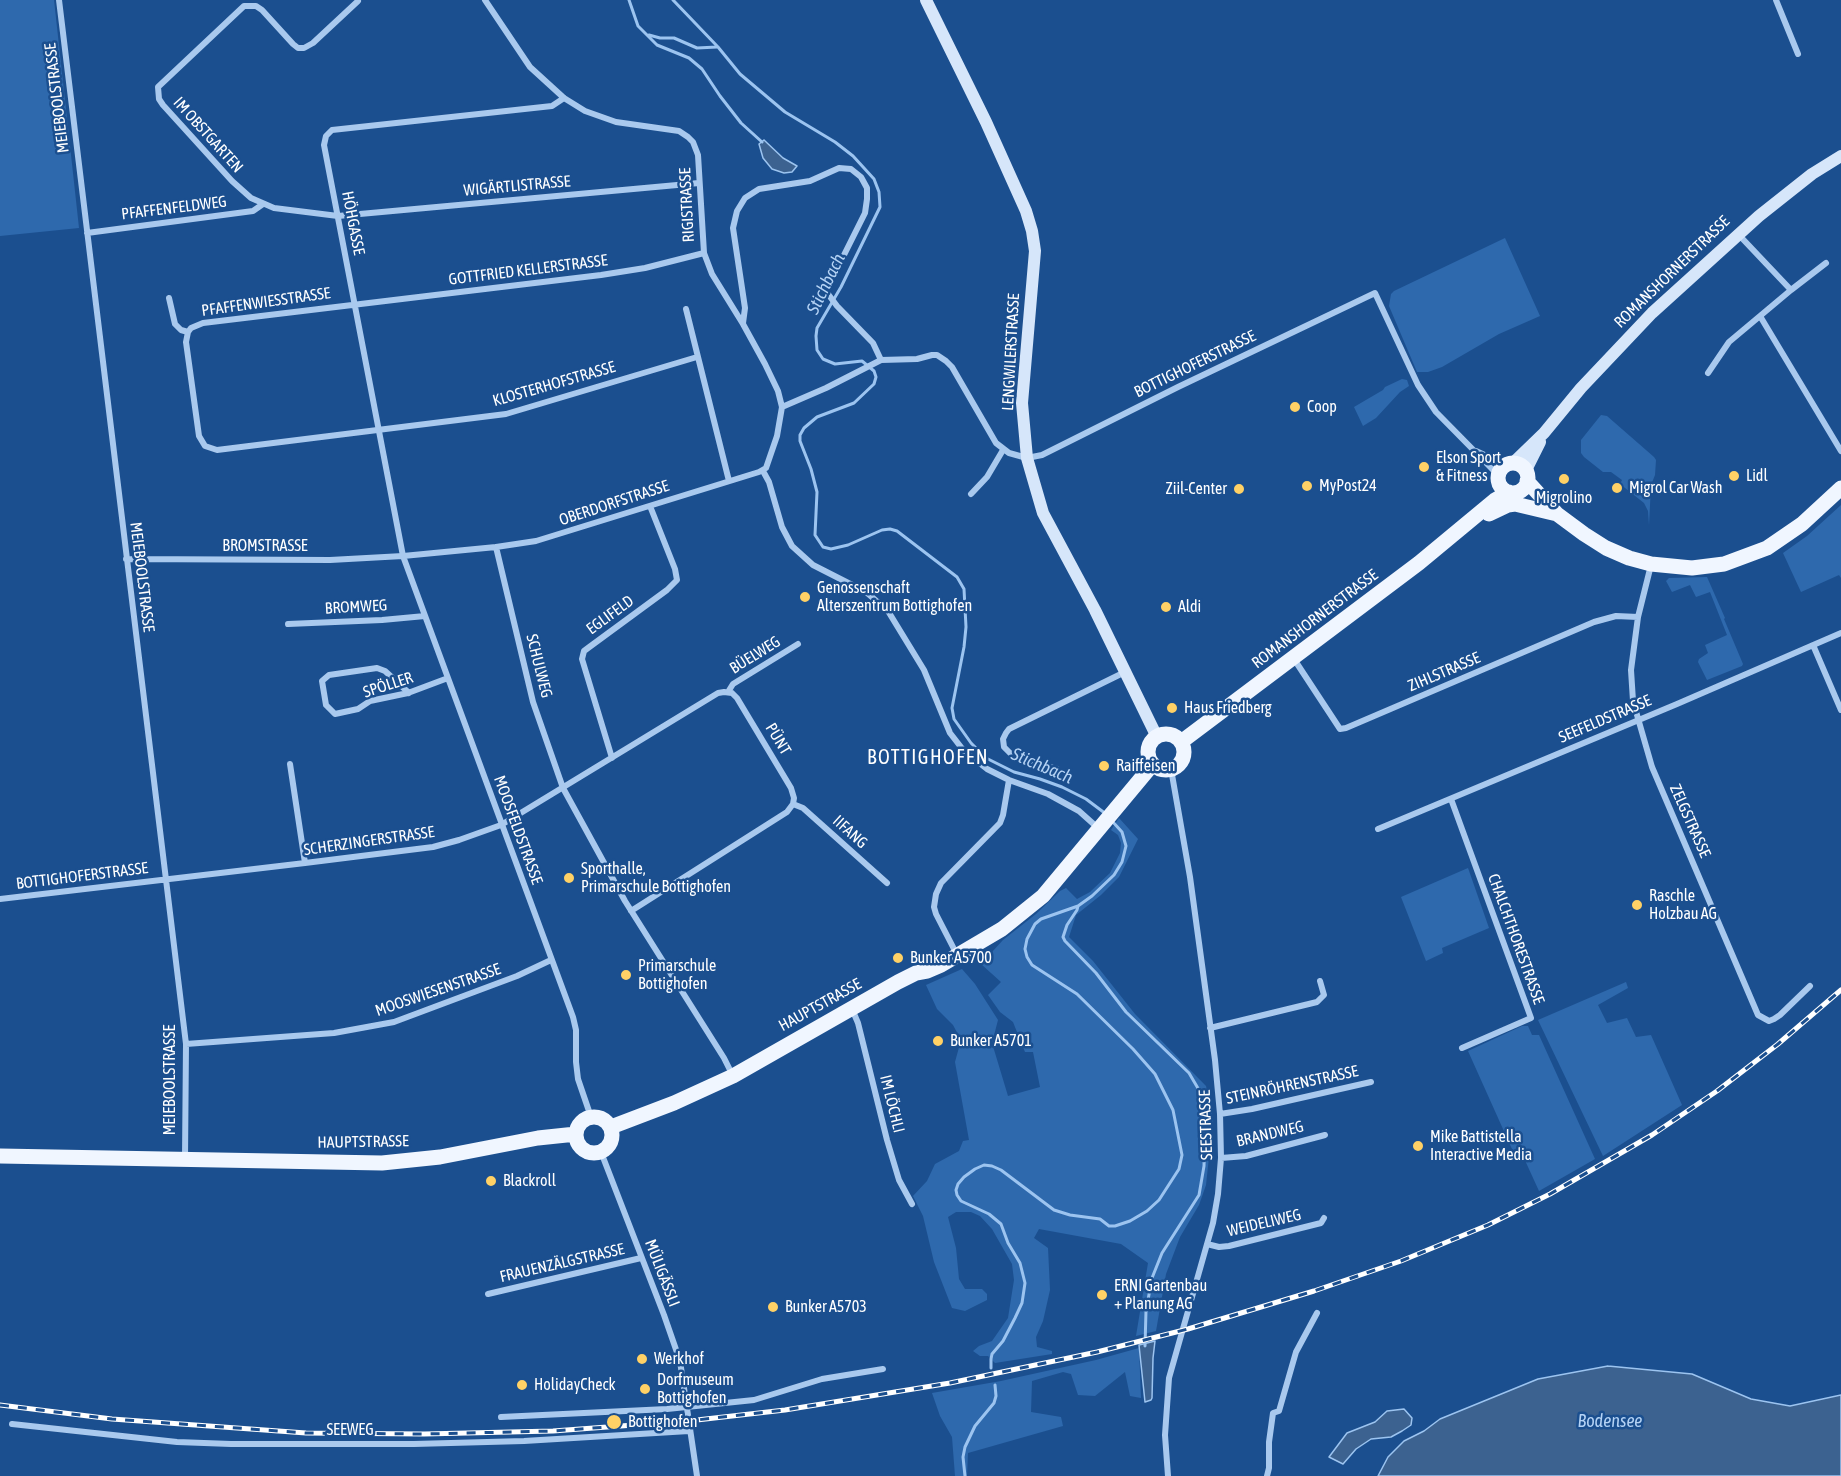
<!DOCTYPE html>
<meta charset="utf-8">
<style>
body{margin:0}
canvas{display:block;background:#1b4f8f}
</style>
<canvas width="1841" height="1476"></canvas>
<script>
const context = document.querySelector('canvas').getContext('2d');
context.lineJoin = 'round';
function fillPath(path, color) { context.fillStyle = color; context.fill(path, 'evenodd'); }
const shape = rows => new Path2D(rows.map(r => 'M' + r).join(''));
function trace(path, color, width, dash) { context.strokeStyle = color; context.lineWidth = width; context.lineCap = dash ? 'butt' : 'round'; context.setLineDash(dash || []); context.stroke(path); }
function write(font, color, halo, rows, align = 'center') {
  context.font = font + ' "Asap Condensed",sans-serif'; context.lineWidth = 5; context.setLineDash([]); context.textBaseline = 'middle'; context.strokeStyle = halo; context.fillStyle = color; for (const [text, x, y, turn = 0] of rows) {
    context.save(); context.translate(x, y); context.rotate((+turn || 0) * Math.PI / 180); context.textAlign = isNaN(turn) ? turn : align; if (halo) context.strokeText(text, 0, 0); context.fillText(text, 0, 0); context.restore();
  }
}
const green = shape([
 [0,0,54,0,79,228,0,236],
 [1505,238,1540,316,1499,334,1442,367,1428,372,1417,372,1389,306,1391,294,1394,291],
 [1402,379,1407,380,1409,386,1400,392,1376,418,1363,426,1354,407,1383,390,1385,387],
 [1601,415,1607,416,1654,457,1656,460,1655,475,1651,485,1649,525,1648,511,1644,503,1620,484,1622,480,1611,472,1603,472,1584,457,1581,453,1581,440],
 [1841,505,1841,578,1839,575,1801,592,1783,553,1807,536],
 [1707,577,1725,618,1724,619,1743,664,1742,666,1707,680,1698,662,1699,659,1708,653,1705,645,1727,635,1710,592,1696,597,1690,585,1672,592,1666,581,1669,578],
 [1119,818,1138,839,1119,877,1101,895,1076,915,1069,937,1093,961,1135,1014,1206,1086,1213,1119,1206,1185,1199,1205,1180,1237,1166,1274,1156,1331,1136,1336,1148,1263,1121,1244,1039,1229,1034,1238,1048,1248,1050,1290,1043,1321,1036,1337,1037,1347,1052,1351,1052,1354,995,1363,988,1356,980,1356,973,1351,979,1346,992,1341,1008,1318,1014,1280,1012,1264,992,1229,980,1216,971,1212,956,1212,948,1217,956,1248,959,1279,965,1289,982,1289,987,1294,987,1300,965,1311,952,1308,934,1262,923,1216,913,1196,927,1181,935,1164,959,1151,963,1141,969,1140,955,1062,961,1040,953,1025,937,1009,926,985,962,969,975,984,998,1020,992,1043,1008,1096,1040,1087,1033,1052,1025,1052,1013,1022,1000,1012,988,995,1001,982,981,964,1003,940,1036,914,1060,891,1066,888,1077,899,1090,892,1110,873,1120,853,1121,843,1118,835,1111,830],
 [1468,868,1489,928,1442,948,1443,953,1426,961,1401,897],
 [1626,982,1628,988,1598,1005,1607,1023,1627,1018,1636,1037,1651,1035,1682,1105,1603,1156,1538,1020],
 [1522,1026,1528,1026,1532,1035,1539,1035,1595,1159,1539,1191,1523,1156,1516,1158,1468,1051],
 [1139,1348,1141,1398,1130,1396,1125,1372,1095,1396,1078,1395,1071,1374,1063,1372,1032,1381,1031,1412,1061,1417,1063,1426,968,1453,967,1476,955,1476,952,1437,940,1416,932,1393,1001,1381,1096,1360]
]);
const water = shape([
 [764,140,783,158,797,166,792,172,784,173,772,169,763,158,759,144,764,140],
 [1155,1341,1153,1358,1152,1398,1151,1400,1145,1402,1139,1345,1155,1341],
 [1608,1366,1692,1374,1751,1399,1790,1406,1841,1395,1841,1476,1378,1476,1388,1457,1404,1441,1424,1431,1440,1419,1538,1379,1608,1366],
 [1404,1409,1412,1418,1411,1425,1402,1431,1391,1437,1371,1439,1356,1449,1343,1464,1329,1457,1347,1433,1375,1422,1387,1411,1404,1409]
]);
const stream = shape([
 [629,0,638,26,657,45,689,58,702,69,720,96,741,123,762,142],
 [673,0,718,47,740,74,785,112,835,142,853,156,874,179,879,192,880,207,841,287,817,328,816,336,817,350,823,359,835,364,862,361,874,371,876,377,874,384,854,403,817,417,804,428,800,435,800,441,811,469,817,492,815,535,823,547,831,549,848,545,882,530,890,529,897,531,957,577,964,589,966,627,964,647,952,708,954,719,971,743,986,758,1014,772,1040,779,1062,787,1086,799,1106,814],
 [649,35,660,38,674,38,697,48,717,47],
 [1078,906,1077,910,1067,925,1063,937,1065,941,1096,973,1126,1012,1189,1073,1199,1090,1204,1108,1205,1124,1204,1166,1199,1195,1162,1253,1152,1278,1146,1311,1145,1346],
 [991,1368,991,1359,992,1354,1003,1341,1015,1318,1022,1303,1025,1283,1020,1263,1008,1243,1001,1224,989,1214,961,1201,957,1195,956,1190,958,1184,964,1177,975,1169,984,1165,992,1166,1001,1170,1054,1210,1070,1215,1100,1219,1109,1226,1115,1226,1130,1221,1147,1211,1159,1200,1179,1169,1182,1155,1173,1110,1155,1074,1133,1049,1077,994,1032,965,1027,957,1025,949,1027,939,1035,924,1041,919,1078,906,1092,896,1114,875,1122,862,1126,846,1122,832,1112,821],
 [965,1476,963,1457,965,1447,975,1426,994,1403,996,1396,995,1385]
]);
const street = shape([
 [59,0,186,1044,185,1158],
 [1776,0,1798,54],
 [358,1,313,43,304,48,298,48,293,44,262,10,256,6,244,6,158,87,159,99,163,105,232,181,251,198,274,208,338,216,699,183],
 [564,98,552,106,332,130,326,136,324,145,403,556,573,1017,576,1030,576,1062,578,1079,591,1117],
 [87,233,253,211,263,204],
 [1738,234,1791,290,1760,316,1841,451],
 [1791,290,1826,263],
 [169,298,175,324,181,330,188,332],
 [686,309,729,481],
 [743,323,745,308,733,228,737,211,745,198,759,189,810,181,839,168,851,169,861,177,867,188,867,199,865,213,843,257,826,281,824,286,825,290,837,306,873,343,881,360],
 [697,357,506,414,217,450,205,446,199,436,186,342,188,332,191,328,203,323,601,275,645,268,704,253],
 [1708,373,1729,342,1760,316],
 [782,407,826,388,881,360,917,359,932,355,937,355,946,361,952,367,996,443,1009,453,1027,458,1042,455,1178,387,1375,293,1418,385,1436,412,1498,475],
 [1476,451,1506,465],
 [763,471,769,482,782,527,792,546,813,565,866,592,888,611,924,670,950,733,964,751,987,769,1009,780,1048,794,1079,811,1098,828],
 [971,494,987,477,1003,450],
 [496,547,533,702,563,788,625,901,724,1058,733,1076],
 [126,559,330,560,403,556,496,547,536,541,759,472,766,468,777,436,782,407,778,391,765,364,743,324,712,274,704,253,698,155,693,142,688,137,679,131,616,122,585,111,564,98,530,67,485,0],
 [1651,565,1638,617,1631,670,1633,701,1652,767,1758,1015,1769,1021,1774,1019,1780,1015,1810,986],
 [288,624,382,620,425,616],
 [1813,645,1841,710],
 [1294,659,1340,729,1346,728,1594,622,1616,616,1638,617],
 [728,692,733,684,798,644],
 [409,693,385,671,377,668,329,675,322,681,326,705,335,714,358,709,370,701,408,693,448,678],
 [612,758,582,659,584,651,588,648,667,590,677,580,675,569,650,506],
 [290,764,305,863],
 [1057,769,1030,762,1011,754,1004,747,1003,739,1006,733,1009,729,1125,672],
 [1451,799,1531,1018,1462,1048],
 [793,804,803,808,887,883],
 [1378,829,1677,704,1841,633],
 [0,899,305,863,433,847,459,840,501,825,718,693,724,692,732,693,737,698,791,788,794,798,793,804,787,812,631,911],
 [954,949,936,914,934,907,936,894,941,883,1000,823,1003,815,1009,780],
 [852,1009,858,1023,887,1140,899,1180,912,1204],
 [1210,1028,1317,1002,1324,995,1320,981],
 [186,1044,334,1033,394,1022,517,976,551,960],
 [1220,1114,1252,1109,1371,1082],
 [601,1152,664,1315,680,1361,697,1476],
 [1221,1158,1246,1156,1325,1135],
 [1207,1244,1219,1247,1229,1246,1321,1223,1324,1218],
 [488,1294,641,1258],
 [501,1417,667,1409,754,1400,822,1379,883,1369],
 [12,1424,177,1442,231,1444,414,1444,524,1441,689,1431],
 [1168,1476,1165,1435,1169,1378,1213,1223,1218,1194,1221,1158,1220,1114,1215,1060,1190,877,1171,769],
 [1267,1476,1269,1468,1269,1442,1273,1413,1279,1411,1296,1352,1317,1313]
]);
const secondary = shape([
 [926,0,986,122,1026,211,1032,231,1035,251,1022,403,1027,458,1043,513,1095,610,1157,737],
 [1513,463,1544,433,1581,388,1652,313,1759,216,1812,174,1841,156],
 [1526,470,1540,442]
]);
const primary = shape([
 '1498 478a15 15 0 1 1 30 0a15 15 0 1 1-30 0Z',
 [1527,481,1557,514,1584,534,1606,548,1629,558,1651,564,1692,568,1724,564,1767,548,1802,524,1841,488],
 [1489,514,1508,505,1515,504,1557,514],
 '1148 752a18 18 0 1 1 36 0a18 18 0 1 1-36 0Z',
 [1181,742,1419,563,1495,500,1509,492],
 '576 1135a18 18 0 1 1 36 0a18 18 0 1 1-36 0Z',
 [611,1127,674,1103,733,1076,898,982,916,973,927,971,941,965,1002,929,1043,896,1153,764],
 [0,1156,382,1163,440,1157,538,1138,576,1134]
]);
const rail = shape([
 [0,1405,112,1419,306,1433,424,1434,553,1431,688,1421,785,1410,950,1383,1097,1352,1188,1329,1314,1291,1401,1261,1488,1225,1550,1194,1652,1135,1717,1091,1778,1044,1841,990]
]);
const markers = [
 [1295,407,6,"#ffd166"],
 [1424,467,6,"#ffd166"],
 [1734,476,6,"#ffd166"],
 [1564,479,6,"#ffd166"],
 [1307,486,6,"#ffd166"],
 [1617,488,6,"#ffd166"],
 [1239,489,6,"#ffd166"],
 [805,597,6,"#ffd166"],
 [1166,607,6,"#ffd166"],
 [1172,708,6,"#ffd166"],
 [1104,766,6,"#ffd166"],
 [569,878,6,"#ffd166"],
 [1637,905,6,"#ffd166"],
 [898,958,6,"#ffd166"],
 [626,975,6,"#ffd166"],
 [938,1041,6,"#ffd166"],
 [1418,1146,6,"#ffd166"],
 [491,1181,6,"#ffd166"],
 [1102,1295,6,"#ffd166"],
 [773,1307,6,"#ffd166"],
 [642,1359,6,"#ffd166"],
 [522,1385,6,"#ffd166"],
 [645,1389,6,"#ffd166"],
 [614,1422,8,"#ffd166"]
];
const streetNames = [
 ["MEIEBOOLSTRASSE",57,98,-97],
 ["IM OBSTGARTEN",208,135,48],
 ["WIGÄRTLISTRASSE",517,186,-5],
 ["RIGISTRASSE",687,205,-93],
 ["PFAFFENFELDWEG",174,208,-7],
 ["HÖHGASSE",353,223,79],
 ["GOTTFRIED KELLERSTRASSE",528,270,-7],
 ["ROMANSHORNERSTRASSE",1672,272,-44],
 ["PFAFFENWIESSTRASSE",266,302,-8],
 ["LENGWILERSTRASSE",1011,352,-87],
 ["BOTTIGHOFERSTRASSE",1195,364,-26],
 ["KLOSTERHOFSTRASSE",554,384,-16],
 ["OBERDORFSTRASSE",614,503,-18],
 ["BROMSTRASSE",265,546],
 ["MEIEBOOLSTRASSE",142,577,83],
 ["BROMWEG",356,607,-3],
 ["EGLIFELD",610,615,-36],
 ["ROMANSHORNERSTRASSE",1315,619,-37],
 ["BÜELWEG",755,655,-32],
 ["SCHULWEG",539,666,76],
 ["ZIHLSTRASSE",1444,672,-23],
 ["SPÖLLER",388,685,-18],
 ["SEEFELDSTRASSE",1605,719,-23],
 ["PÜNT",778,739,59],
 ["ZELGSTRASSE",1690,821,66],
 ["MOOSFELDSTRASSE",518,830,70],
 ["IIFANG",850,832,42],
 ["SCHERZINGERSTRASSE",369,841,-8],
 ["BOTTIGHOFERSTRASSE",82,876,-7],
 ["CHALCHTHORESTRASSE",1516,939,70],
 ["MOOSWIESENSTRASSE",438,990,-19],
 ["HAUPTSTRASSE",820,1005,-29],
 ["MEIEBOOLSTRASSE",170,1080,-90],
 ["STEINRÖHRENSTRASSE",1292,1085,-12],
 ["IM LÖCHLI",892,1104,76],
 ["SEESTRASSE",1206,1125,-92],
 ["BRANDWEG",1270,1134,-13],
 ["HAUPTSTRASSE",363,1142,-1],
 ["WEIDELIWEG",1264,1223,-13],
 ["FRAUENZÄLGSTRASSE",562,1263,-13],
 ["MÜLIGÄSSLI",662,1273,69],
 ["SEEWEG",350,1430]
];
const poiNames = [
 ["Coop",1307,407],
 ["Elson Sport",1436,458],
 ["& Fitness",1436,476],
 ["Lidl",1746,476],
 ["MyPost24",1319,486],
 ["Migrol Car Wash",1629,488],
 ["Ziil-Center",1227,489,"right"],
 ["Migrolino",1564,498,"center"],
 ["Genossenschaft",817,588],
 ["Alterszentrum Bottighofen",817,606],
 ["Aldi",1178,607],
 ["Haus Friedberg",1184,708],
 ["Raiffeisen",1116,766],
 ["Sporthalle,",581,869],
 ["Primarschule Bottighofen",581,887],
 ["Raschle",1649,896],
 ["Holzbau AG",1649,914],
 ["Bunker A5700",910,958],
 ["Primarschule",638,966],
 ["Bottighofen",638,984],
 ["Bunker A5701",950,1041],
 ["Mike Battistella",1430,1137],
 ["Interactive Media",1430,1155],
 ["Blackroll",503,1181],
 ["ERNI Gartenbau",1114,1286],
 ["+ Planung AG",1114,1304],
 ["Bunker A5703",785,1307],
 ["Werkhof",654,1359],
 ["Dorfmuseum",657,1380],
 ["Bottighofen",657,1398],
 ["HolidayCheck",534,1385],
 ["Bottighofen",628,1422]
];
const waterNames = [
 ["Stichbach",826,284,-64],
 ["Stichbach",1042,766,23],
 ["Bodensee",1610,1421]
];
const quarterNames = [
 ["BOTTIGHOFEN",928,758]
];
fillPath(green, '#2e69ad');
fillPath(water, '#3c6290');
trace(water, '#9cc4f0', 1.5);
trace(stream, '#9cc4f0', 3);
trace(street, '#a9c9ee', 6);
trace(secondary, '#d6e6fa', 12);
trace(primary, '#f0f6ff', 15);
trace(rail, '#fff', 5);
trace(rail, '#1b4f8f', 3, [9]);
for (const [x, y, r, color] of markers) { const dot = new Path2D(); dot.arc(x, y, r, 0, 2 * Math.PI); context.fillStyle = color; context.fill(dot); trace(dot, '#1b4f8f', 2); }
write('16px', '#fff', '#1b4f8f', streetNames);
write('16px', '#fff', '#1b4f8f', poiNames, 'left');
write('italic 18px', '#b5d3f5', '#1b4f8f', waterNames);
context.letterSpacing = '1.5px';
write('20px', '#fff', '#1b4f8f', quarterNames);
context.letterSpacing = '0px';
</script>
